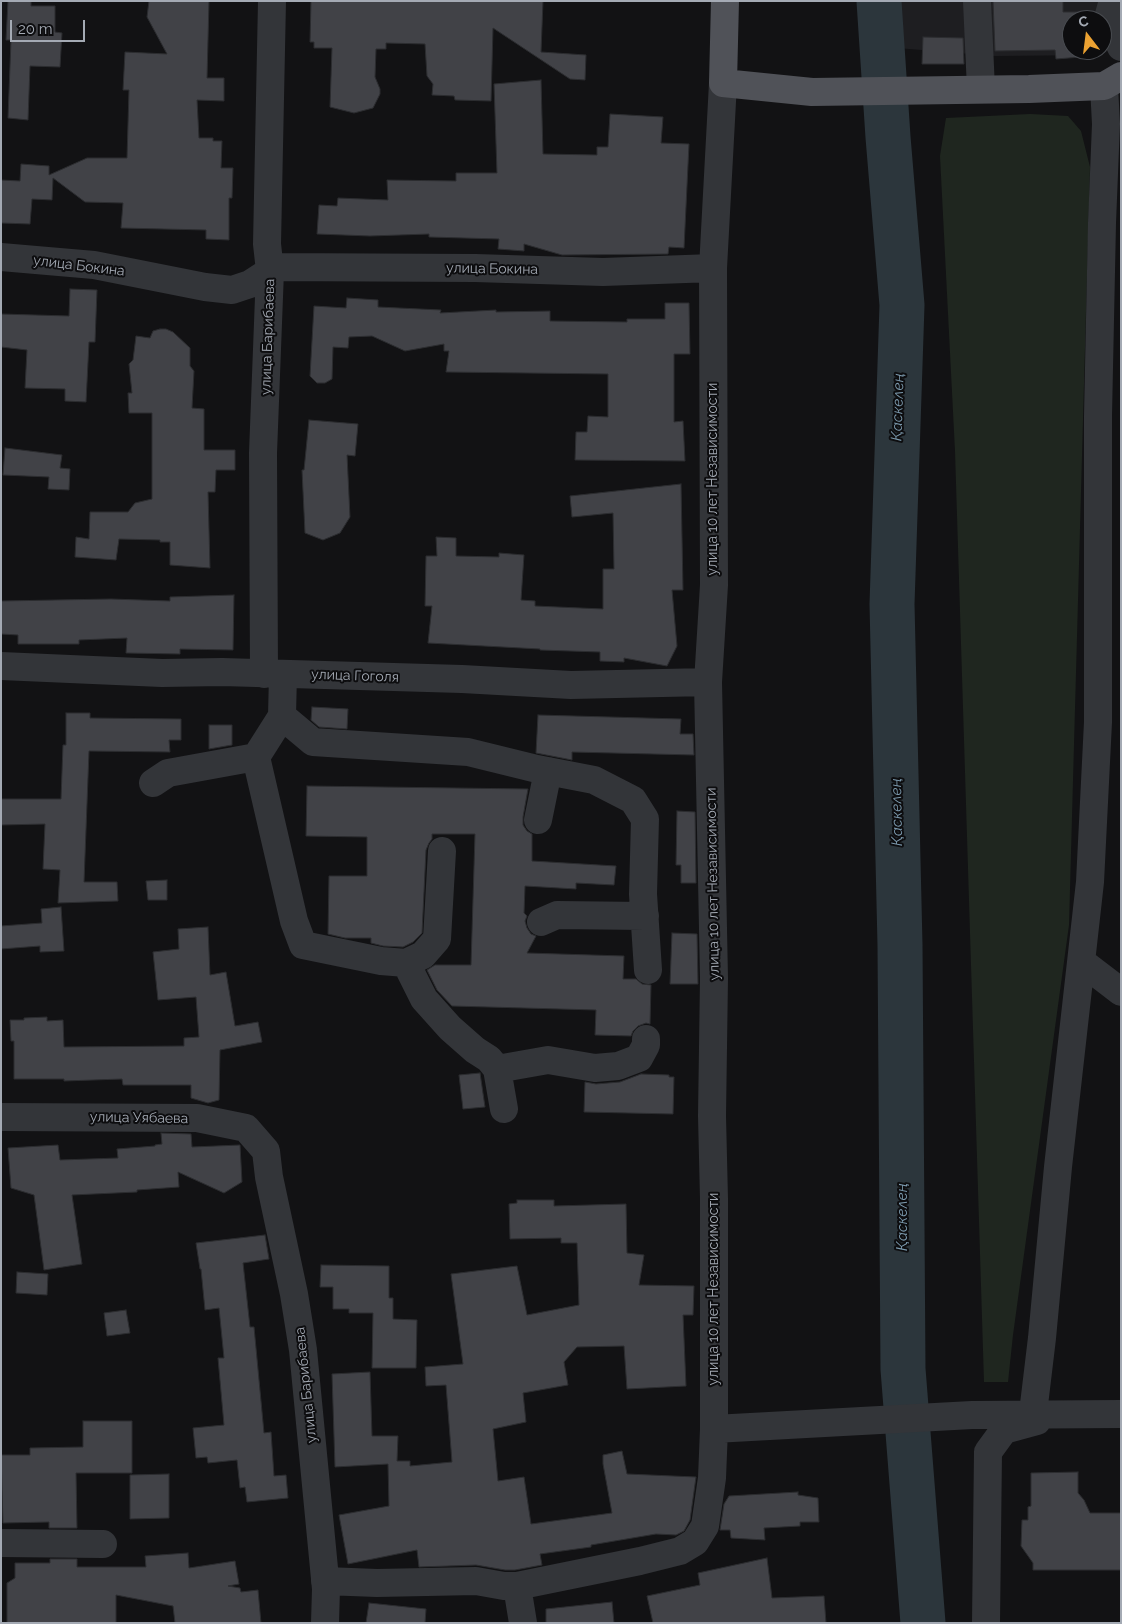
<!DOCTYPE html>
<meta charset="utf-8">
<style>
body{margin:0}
#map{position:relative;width:1122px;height:1624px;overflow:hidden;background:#121214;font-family:Raleway,sans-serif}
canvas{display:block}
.frame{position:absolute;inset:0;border:2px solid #a4aab4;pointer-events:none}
.north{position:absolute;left:1062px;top:10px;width:50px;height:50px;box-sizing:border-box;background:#0d0d0f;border:1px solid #494c51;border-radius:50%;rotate:345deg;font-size:14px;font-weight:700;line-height:20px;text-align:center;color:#a4aab4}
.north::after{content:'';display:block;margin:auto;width:18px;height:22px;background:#eca232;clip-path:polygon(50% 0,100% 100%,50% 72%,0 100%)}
.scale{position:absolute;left:10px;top:20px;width:75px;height:22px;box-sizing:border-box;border:2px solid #a4aab4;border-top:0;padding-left:6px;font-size:15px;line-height:18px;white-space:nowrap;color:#a4aab4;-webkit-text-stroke:4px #0d0d0f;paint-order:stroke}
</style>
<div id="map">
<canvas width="1122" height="1624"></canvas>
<div class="frame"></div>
<div class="north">С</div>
<div class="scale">20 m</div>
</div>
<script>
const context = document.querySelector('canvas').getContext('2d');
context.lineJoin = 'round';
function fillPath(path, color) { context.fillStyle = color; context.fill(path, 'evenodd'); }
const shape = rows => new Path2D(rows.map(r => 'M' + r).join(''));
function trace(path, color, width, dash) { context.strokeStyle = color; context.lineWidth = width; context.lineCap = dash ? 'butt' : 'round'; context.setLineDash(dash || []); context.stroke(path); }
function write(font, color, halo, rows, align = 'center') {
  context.font = font + ' Raleway,sans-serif'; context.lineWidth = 4; context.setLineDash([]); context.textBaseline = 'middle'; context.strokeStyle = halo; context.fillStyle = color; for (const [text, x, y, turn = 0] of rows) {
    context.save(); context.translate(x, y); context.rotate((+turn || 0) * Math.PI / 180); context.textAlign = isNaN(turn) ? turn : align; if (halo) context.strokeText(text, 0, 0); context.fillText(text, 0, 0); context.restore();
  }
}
const built = shape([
 [900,1,1121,1,1121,44,1100,55,995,56,897,48],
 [1072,20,1102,20,1102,50,1072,50]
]);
const green = shape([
 [1030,114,1068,116,1081,131,1090,167,1069,925,1013,1335,1008,1382,984,1382,955,451,940,156,946,118]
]);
const river = shape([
 [879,1,888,137,902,305,892,604,900,945,903,1369,923,1623]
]);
const building = shape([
 [8,1,31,1,31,6,55,6,55,32,62,33,60,67,30,66,28,120,8,118,11,40,6,40,8,1],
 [149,1,209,1,207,78,224,78,224,101,197,100,199,138,213,138,213,141,222,141,221,168,233,168,232,198,229,198,229,240,206,239,206,230,121,228,123,203,85,202,53,178,52,200,32,199,30,224,1,223,1,180,20,181,21,164,49,166,49,175,87,158,127,158,129,90,123,90,125,52,167,54,147,17,149,1],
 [311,1,543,1,541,52,586,55,585,80,570,79,493,28,491,101,455,100,454,96,432,95,433,84,427,76,425,44,386,43,386,49,376,49,375,77,380,89,380,94,373,108,354,113,330,107,332,48,314,48,314,42,310,42,311,1],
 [993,1,1063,1,1063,12,1080,12,1080,20,1072,20,1072,50,1081,50,1081,57,1056,59,1055,50,995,51,993,1],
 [923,37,963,38,964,64,922,64,923,37],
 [541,80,543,154,597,155,597,147,608,147,610,114,663,117,661,143,689,144,684,248,669,247,668,254,562,255,524,244,524,251,498,249,499,239,429,237,429,234,370,236,317,234,319,205,337,206,338,198,388,200,387,180,456,181,456,173,497,173,494,84,541,80],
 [70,289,97,290,95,342,89,342,86,402,65,401,65,389,25,388,27,350,1,347,1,314,69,316,70,289],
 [347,298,378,300,378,307,441,310,440,313,496,310,496,312,550,311,550,321,627,322,627,319,665,319,665,303,689,303,690,354,674,354,674,422,683,421,685,461,575,460,576,432,587,432,588,416,608,417,608,374,446,372,449,351,444,351,444,344,405,351,372,336,349,337,348,348,333,347,332,379,325,383,317,383,310,376,314,306,346,308,347,298],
 [160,329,166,329,173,332,190,348,190,366,194,371,192,408,204,409,204,450,235,450,235,470,216,470,215,492,208,492,210,568,170,565,170,542,160,542,160,540,119,539,116,560,75,557,76,537,89,539,90,512,128,512,135,503,152,499,152,413,129,413,128,393,132,393,129,364,133,360,136,336,150,338,153,331,160,329],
 [309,420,358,424,355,456,347,455,350,517,340,533,323,540,305,533,302,470,304,470,309,420],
 [5,448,62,455,60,468,70,469,69,490,48,489,49,477,3,475,5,448],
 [681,484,683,590,672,590,677,646,667,666,624,658,624,662,600,661,600,652,540,650,540,649,428,643,432,606,425,606,426,556,437,556,436,537,456,538,456,556,499,557,499,553,524,555,521,600,535,601,535,606,603,609,603,569,614,569,613,513,572,517,570,496,681,484],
 [234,595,233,650,180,649,180,654,126,653,127,638,79,640,79,644,18,644,18,635,1,634,1,601,111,599,170,601,170,597,234,595],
 [312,707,348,709,347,729,319,727,311,720,312,707],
 [66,713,90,713,90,718,181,719,181,740,169,740,170,752,89,751,84,882,117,882,118,901,58,903,60,870,43,869,45,824,1,825,1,799,61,799,63,745,66,745,66,713],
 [538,715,681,719,680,734,693,734,694,755,572,752,572,760,536,753,538,715],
 [209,725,232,725,232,745,209,749,209,725],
 [307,786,528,789,523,817,523,825,527,831,532,834,532,861,616,866,614,885,576,883,576,889,525,886,524,913,527,916,525,921,527,928,531,934,536,936,527,953,624,956,623,979,636,979,642,984,651,985,650,1024,646,1023,638,1026,633,1031,631,1036,595,1035,596,1010,452,1006,437,990,427,970,435,965,471,965,475,834,432,834,432,839,429,843,426,850,422,933,413,942,403,947,383,946,371,943,371,938,345,938,328,934,329,876,367,876,367,837,306,836,307,786],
 [677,811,695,812,696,883,681,883,681,865,676,865,677,811],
 [167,880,167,900,148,900,146,881,167,880],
 [61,907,64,951,40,952,40,946,1,949,1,926,42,923,41,909,61,907],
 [208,927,210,975,226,972,235,1026,258,1022,262,1042,220,1050,219,1100,208,1103,191,1098,191,1085,123,1085,122,1079,64,1081,64,1079,14,1079,14,1041,11,1041,10,1020,24,1020,24,1018,47,1017,47,1021,63,1020,64,1047,184,1046,184,1038,199,1037,196,997,158,1000,153,952,179,949,178,929,208,927],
 [672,933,697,934,698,984,670,984,672,933],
 [480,1073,485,1107,463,1109,459,1075,480,1073],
 [641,1074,669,1075,669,1077,674,1077,673,1114,584,1112,585,1082,596,1084,620,1082,641,1074],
 [161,1133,191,1134,192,1147,240,1145,242,1182,224,1193,178,1172,179,1187,137,1190,137,1192,72,1195,82,1264,44,1270,34,1195,11,1188,8,1148,58,1145,60,1160,118,1158,117,1149,155,1146,155,1145,162,1144,161,1133],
 [517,1200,554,1200,554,1206,626,1204,627,1253,644,1255,639,1285,694,1286,693,1315,683,1315,686,1386,627,1389,624,1346,577,1347,564,1362,568,1385,523,1393,526,1422,493,1429,498,1481,524,1477,531,1524,612,1513,603,1464,603,1455,622,1451,627,1474,696,1477,690,1520,684,1531,676,1535,656,1534,591,1545,591,1547,540,1554,542,1565,515,1570,505,1570,476,1565,419,1567,417,1550,348,1564,339,1515,389,1506,388,1464,335,1467,332,1374,370,1372,372,1436,398,1436,397,1461,410,1461,410,1466,452,1462,446,1385,426,1386,425,1367,463,1364,451,1274,517,1266,527,1315,579,1305,577,1243,561,1243,561,1238,510,1239,509,1204,517,1203,517,1200],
 [265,1235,269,1259,243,1263,250,1327,254,1327,264,1433,271,1432,274,1476,286,1475,288,1498,247,1502,245,1487,240,1488,237,1460,208,1463,207,1457,196,1458,193,1428,224,1425,218,1358,224,1358,219,1308,205,1310,201,1269,200,1269,196,1243,265,1235],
 [321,1265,389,1266,389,1298,393,1298,393,1319,417,1320,416,1368,372,1368,373,1313,349,1313,349,1309,333,1309,333,1287,320,1287,321,1265],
 [17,1272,48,1274,47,1295,16,1293,17,1272],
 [126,1310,130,1333,107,1336,104,1313,126,1310],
 [83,1421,132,1421,132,1473,76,1473,77,1528,49,1528,49,1522,3,1523,1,1455,30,1455,30,1448,83,1447,83,1421],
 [1078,1472,1078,1493,1084,1500,1090,1513,1121,1513,1121,1570,1033,1570,1033,1563,1021,1546,1022,1520,1028,1520,1028,1507,1031,1506,1031,1473,1078,1472],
 [169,1474,169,1518,130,1519,130,1475,169,1474],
 [798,1492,798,1495,818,1498,819,1522,800,1522,800,1526,764,1528,765,1540,731,1538,730,1530,720,1530,724,1504,729,1496,798,1492],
 [188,1553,189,1568,235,1561,239,1584,228,1586,240,1588,241,1592,258,1590,261,1623,175,1623,173,1606,116,1595,116,1623,7,1623,7,1583,15,1578,15,1563,50,1563,50,1559,77,1559,77,1567,146,1567,145,1556,188,1553],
 [767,1558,772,1598,824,1596,826,1623,653,1623,647,1596,700,1585,698,1573,767,1558],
 [612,1602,614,1623,546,1623,546,1609,612,1602],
 [369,1603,426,1609,425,1623,366,1623,369,1603]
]);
const minor = shape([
 [977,1,981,89],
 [1118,1,1112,4,1108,18,1121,47],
 [1,257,94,265,205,287,232,290,250,284,270,271],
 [270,267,475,268,603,272,713,268],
 [1,666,162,673,222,672,462,679,571,685,708,682],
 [264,674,263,453,270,271,267,244,272,1],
 [283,674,282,716,256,757,294,921,303,945,381,961,406,963,424,999,450,1028,475,1050,489,1059,497,1069,504,1109],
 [282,716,313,742,468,752,537,769,594,780,633,800,645,819,643,894,648,970],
 [153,783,168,773,256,757],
 [538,820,548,771],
 [541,922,557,915,645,916],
 [1082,962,1121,992],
 [406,963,423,955,437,939,442,851],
 [497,1069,548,1060,595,1068,618,1066,639,1058,646,1045,646,1039],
 [1,1117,197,1118,246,1128,266,1151,269,1177,294,1294,303,1350,326,1589,325,1623],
 [1033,1413,1042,1338,1058,1167,1090,882,1098,722,1098,416,1102,223,1106,124,1104,86],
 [714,1429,972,1415,1121,1414],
 [1,1543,103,1544],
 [325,1581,377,1583,476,1581,504,1586,517,1586],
 [523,1623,517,1586,640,1561,680,1551,695,1542,705,1526,712,1478,714,1429,714,1199,712,1116,714,978,708,682,714,585,713,268,723,83],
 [986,1623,988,1452,1004,1430,1037,1421]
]);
const major = shape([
 [725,1,723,83,812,92,1029,89,1104,86,1121,76]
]);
const streetNames = [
 ["улица Бокина",79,266,7],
 ["улица Бокина",492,269,1],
 ["улица Барибаева",268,337,-88],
 ["улица 10 лет Независимости",713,479,-90],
 ["улица Гоголя",355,676,2],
 ["улица 10 лет Независимости",713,884,-91],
 ["улица Уябаева",139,1118,1],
 ["улица 10 лет Независимости",714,1289,-90],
 ["улица Барибаева",306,1385,-96]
];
const waterNames = [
 ["Қаскелең",898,407,-88],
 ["Қаскелең",897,812,-91],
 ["Қаскелең",902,1217,-90]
];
fillPath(built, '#1e1e21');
fillPath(green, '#1f261f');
trace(river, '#2c363c', 45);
fillPath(building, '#414247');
trace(building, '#2c2d30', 1);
trace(minor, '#333539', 28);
trace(major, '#505258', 28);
write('14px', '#a4aab4', '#0d0d0f', streetNames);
write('italic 15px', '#7c9aae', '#0d0d0f', waterNames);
</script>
